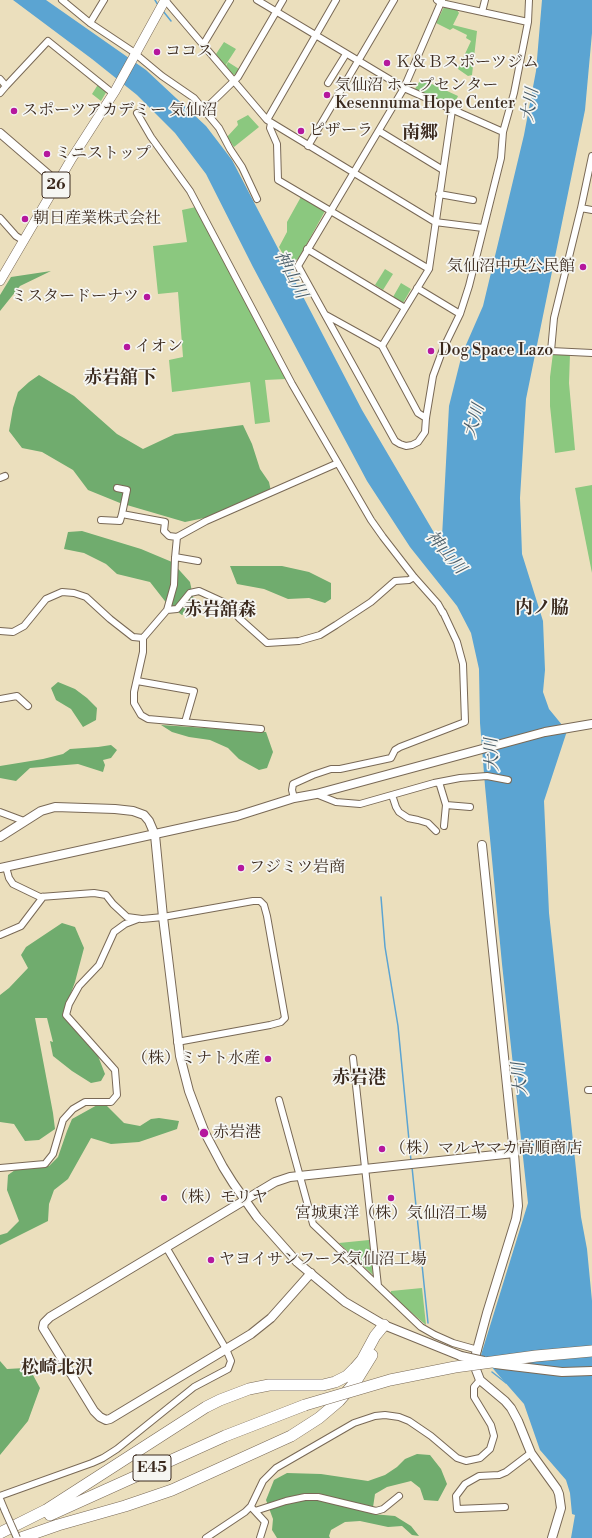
<!DOCTYPE html>
<meta charset="utf-8">
<style>
body{margin:0}
canvas{display:block;background:#ebdfbd}
</style>
<canvas width="592" height="1538"></canvas>
<script>
const context = document.querySelector('canvas').getContext('2d');
context.lineJoin = 'round';
function fillPath(path, color) { context.fillStyle = color; context.fill(path, 'evenodd'); }
const shape = rows => new Path2D(rows.map(r => 'M' + r).join(''));
function trace(path, color, width, dash) { context.strokeStyle = color; context.lineWidth = width; context.lineCap = dash ? 'butt' : 'round'; context.setLineDash(dash || []); context.stroke(path); }
function write(font, color, halo, rows, align = 'center') {
  context.font = font + ' "Libre Bodoni","Noto Serif JP",serif'; context.lineWidth = 3.5; context.setLineDash([]); context.textBaseline = 'middle'; context.strokeStyle = halo; context.fillStyle = color; for (const [text, x, y, turn = 0] of rows) {
    context.save(); context.translate(x, y); context.rotate((+turn || 0) * Math.PI / 180); context.textAlign = isNaN(turn) ? turn : align; if (halo) context.strokeText(text, 0, 0); context.fillText(text, 0, 0); context.restore();
  }
}
const green = shape([
 [444,7,457,10,459,13,453,25,477,31,472,75,468,76,458,69,471,41,466,38,467,35,453,28,450,30,436,23],
 [224,42,236,49,225,66,216,54],
 [228,62,239,69,235,75,232,74,226,66],
 [421,79,458,96,453,107,415,89],
 [99,83,108,89,101,101,92,94],
 [248,115,259,127,234,147,227,137,238,125,237,121],
 [302,195,325,211,299,258,289,265,279,247,287,232,287,222],
 [196,207,286,379,265,380,270,422,255,424,250,382,172,392,169,360,183,357,178,292,158,294,153,246,187,242,182,210],
 [385,269,393,274,383,290,375,285],
 [401,283,411,289,403,303,393,297],
 [553,353,570,354,569,383,575,450,555,453,550,406,550,377],
 [592,485,592,573,575,488],
 [369,1240,373,1275,339,1243],
 [422,1288,426,1325,391,1295,391,1291]
]);
const forest = shape([
 [51,271,20,286,0,311,0,295,11,277],
 [39,375,74,396,117,434,143,449,175,434,243,425,252,444,260,469,269,482,272,496,233,512,185,522,120,503,88,490,73,470,42,452,22,448,9,431,13,408,18,392,29,382],
 [82,531,141,549,172,562,190,582,195,606,182,615,168,605,150,582,117,574,106,564,84,553,64,549,68,532],
 [230,566,282,566,309,572,331,583,331,599,325,603,309,598,288,599,264,589,237,584],
 [58,682,75,689,87,698,97,708,96,720,83,727,71,709,56,700,51,688],
 [161,725,266,732,273,752,267,768,259,770,239,759,228,748,210,740,189,737,172,732],
 [111,745,117,750,111,758,103,760,105,765,103,772,78,764,30,768,16,781,0,778,0,766,43,759,63,754,70,749,98,747],
 [62,923,75,927,84,948,75,982,67,1004,72,1022,86,1039,98,1056,105,1074,101,1081,91,1083,72,1071,53,1056,50,1041,53,1042,47,1018,35,1018,53,1113,55,1129,39,1140,25,1141,14,1124,0,1122,0,995,9,988,28,968,21,955,26,947],
 [99,1104,107,1106,124,1123,140,1126,151,1119,159,1118,179,1121,177,1129,139,1142,111,1144,91,1138,68,1179,54,1190,49,1204,48,1221,0,1245,0,1235,7,1233,19,1221,7,1190,8,1175,15,1170,49,1166,58,1157,67,1131,72,1119],
 [0,1361,7,1369,25,1368,33,1375,40,1388,28,1421,0,1455],
 [417,1454,430,1455,441,1469,447,1484,438,1501,424,1500,420,1488,411,1481,387,1487,375,1494,372,1514,395,1516,411,1526,419,1536,412,1535,402,1526,388,1527,360,1521,345,1522,331,1530,329,1536,330,1538,277,1538,272,1530,273,1519,266,1500,274,1480,287,1473,321,1474,368,1481,385,1475,397,1467,405,1459]
]);
const water = shape([
 [13,0,46,0,146,70,206,126,232,160,362,410,436,536,442,537,449,406,462,354,483,306,524,135,536,71,542,0,592,0,592,33,585,110,526,399,520,498,522,554,543,621,545,670,543,692,549,709,567,731,544,801,549,913,553,950,581,1217,587,1249,592,1301,592,1538,571,1538,575,1515,572,1514,570,1493,566,1480,540,1450,524,1404,481,1355,528,1203,502,964,485,786,480,723,479,669,471,633,457,606,410,547,367,481,253,267,206,174,175,133,137,95,92,59]
]);
const stream = shape([
 [155,0,158,5],
 [163,11,171,21],
 [381,897,385,947,398,1026,411,1161],
 [412,1167,428,1323],
 [492,1372,506,1383]
]);
const street = shape([
 [62,0,90,23,132,51,162,76,194,98,219,128,230,149,242,167,257,199],
 [165,0,267,120,435,222,483,228],
 [257,0,404,88,503,132],
 [437,0,441,3,528,22],
 [442,0,404,88,298,266,395,441,400,444,406,446,412,445,418,442,425,432,426,418,433,376,443,349,460,314,469,286,501,158,503,132,514,93,528,22,529,0],
 [482,12,485,0],
 [90,23,104,0],
 [203,45,230,0],
 [0,79,6,86,0,93],
 [328,83,346,54],
 [6,86,48,41,110,91],
 [204,110,238,77,283,0],
 [137,113,151,137,190,191,292,384,371,520,383,537,414,577,438,604,443,613],
 [267,120,336,0],
 [271,123,270,128,277,144,278,180,429,269],
 [379,131,443,170],
 [308,146,394,0],
 [592,156,581,208,592,210],
 [439,194,473,200],
 [581,208,554,318,551,351,592,353],
 [0,218,16,236,24,241],
 [307,249,405,308],
 [417,288,460,314],
 [326,315,382,346,418,413,426,418],
 [382,346,429,269,452,110],
 [0,478,5,476],
 [117,488,127,490,122,514,165,522,164,531,169,536,177,537,175,558,174,585,167,610],
 [101,520,120,521,122,514],
 [177,537,206,521,338,463],
 [175,557,198,561],
 [0,631,13,632,24,626,46,599,62,592,74,593,86,597,110,619,133,637,143,638,143,652,134,692,134,703,141,715,148,719,261,729],
 [143,638,167,610,177,609,190,593,199,591,223,602,231,608,239,618,267,643,299,641,320,635,336,625,371,602,395,581,409,580,414,577],
 [137,681,194,691,185,722],
 [0,699,17,696,28,706],
 [439,782,446,805,444,826],
 [316,794,336,802,360,804,434,783,460,778,487,776,508,780],
 [392,795,396,807,399,812,408,818,418,820,428,823,436,831],
 [294,798,292,790,293,784,313,775,331,769,340,769,391,758,395,750,400,747,465,722,463,664,457,642,443,612],
 [446,805,470,807],
 [0,812,24,821],
 [6,867,9,878,13,884,40,897,94,893,106,895,113,904,127,917,142,919,163,917,253,901,260,901,264,905,267,916,285,1018,281,1022,270,1025,177,1042],
 [0,935,21,926,43,897],
 [353,1058,378,1286],
 [588,1090,592,1090],
 [279,1100,313,1224,421,1327,435,1335,453,1343,478,1350],
 [0,1168,45,1164,53,1154,63,1120,73,1109,85,1102,111,1102,117,1095,115,1070,66,1015,69,1004,79,986,99,965,114,932,125,924,138,919],
 [0,1496,92,1463,103,1458,117,1449,194,1387,228,1369,231,1361,226,1349,166,1247],
 [0,1499,5,1511],
 [505,1507,457,1509,456,1496,465,1484,479,1476,499,1475,506,1472,531,1453],
 [253,1509,265,1522,260,1538],
 [255,1511,286,1501,305,1497,318,1497,376,1511,383,1509,399,1496],
 [206,1538,245,1512,251,1506,263,1481,276,1468,354,1423,375,1416,385,1415,399,1417,409,1421,431,1436,457,1458,466,1461,480,1458,490,1449,494,1436,491,1425,474,1397,474,1387,480,1380]
]);
const secondary = shape([
 [0,133,58,183],
 [0,837,41,811,55,807,115,809,133,811,144,815,149,821,155,835,163,917,180,1056,189,1091,198,1115,205,1133,223,1167,233,1183,257,1217,297,1262,345,1302,384,1325,461,1356],
 [482,845,514,1153],
 [0,868,237,816,294,798,316,794,545,732,592,724],
 [311,1273,271,1318,251,1334,110,1419,106,1420,100,1417,94,1411,43,1328,44,1323,50,1317,275,1182,290,1177,514,1153,518,1206,516,1219,487,1313,474,1361,475,1367,480,1380,505,1401,511,1408,518,1421,531,1453,557,1489,559,1494,561,1508,552,1538]
]);
const primary = shape([
 [0,281,72,158,115,91,165,0]
]);
const highway = shape([
 [50,1515,225,1436,305,1405],
 [0,1533,46,1510,206,1407,220,1400,249,1389,269,1385,323,1385,335,1382,347,1376,355,1368,362,1360,375,1336,384,1325],
 [21,1538,58,1525,125,1506,172,1490,291,1436,319,1418,339,1401,356,1381,372,1355]
]);
const streetBridge = shape([
 [5,1511,17,1538]
]);
const secondaryBridge = shape([
 [461,1356,484,1361],
 [495,1364,562,1372,592,1371]
]);
const highwayBridge = shape([
 [305,1405,390,1380,455,1367,536,1356,592,1351]
]);
const markers = [
 [157,52,4,"#b5179e"],
 [387,63,4,"#b5179e"],
 [327,95,4,"#b5179e"],
 [14,111,4,"#b5179e"],
 [301,131,4,"#b5179e"],
 [47,154,4,"#b5179e"],
 [25,219,4,"#b5179e"],
 [583,267,4,"#b5179e"],
 [147,297,4,"#b5179e"],
 [127,347,4,"#b5179e"],
 [431,351,4,"#b5179e"],
 [241,868,4,"#b5179e"],
 [268,1059,4,"#b5179e"],
 [204,1133,5,"#b5179e"],
 [382,1149,4,"#b5179e"],
 [164,1198,4,"#b5179e"],
 [391,1198,4,"#b5179e"],
 [211,1260,4,"#b5179e"]
];
const shields = [
 [56,185,28],
 [152,1468,38]
];
const shieldNames = [
 ["26",56,185],
 ["E45",152,1468]
];
const poiNames = [
 ["ココス",165,52],
 ["Ｋ＆Ｂスポーツジム",395,63],
 ["気仙沼 ホープセンター",335,86],
 ["Kesennuma Hope Center",335,104],
 ["スポーツアカデミー 気仙沼",22,111],
 ["ピザーラ",309,131],
 ["ミニストップ",55,154],
 ["朝日産業株式会社",33,219],
 ["気仙沼中央公民館",575,267,"right"],
 ["ミスタードーナツ",139,297,"right"],
 ["イオン",135,347],
 ["Dog Space Lazo",439,351],
 ["フジミツ岩商",249,868],
 ["（株）ミナト水産",260,1059,"right"],
 ["赤岩港",213,1133],
 ["（株）マルヤマカ高順商店",390,1149],
 ["（株）モリヤ",172,1198],
 ["宮城東洋（株）気仙沼工場",391,1214,"center"],
 ["ヤヨイサンフーズ気仙沼工場",219,1260]
];
const waterNames = [
 ["大川",531,105,-81],
 ["神山川",290,275,63],
 ["大川",475,421,-73],
 ["神山川",445,553,49],
 ["大川",493,755,-92],
 ["大川",521,1079,-96]
];
const quarterNames = [
 ["南郷",420,134],
 ["赤岩舘下",120,379],
 ["内ノ脇",542,609],
 ["赤岩舘森",220,611],
 ["赤岩港",359,1079],
 ["松崎北沢",57,1369]
];
fillPath(green, '#8bc87f');
fillPath(forest, '#70ac6e');
fillPath(water, '#5ba4d2');
trace(stream, '#5ba4d2', 1.5);
trace(street, '#796956', 8);
trace(secondary, '#796956', 10);
trace(primary, '#796956', 10);
trace(highway, '#796956', 12);
trace(street, '#fff', 6);
trace(secondary, '#fff', 8);
trace(primary, '#fff', 9);
trace(highway, '#fff', 11);
trace(streetBridge, '#796956', 8, []);
trace(secondaryBridge, '#796956', 10, []);
trace(highwayBridge, '#796956', 12, []);
trace(streetBridge, '#fff', 6);
trace(secondaryBridge, '#fff', 8);
trace(highwayBridge, '#fff', 11);
for (const [x, y, r, color] of markers) { const dot = new Path2D(); dot.arc(x, y, r, 0, 2 * Math.PI); context.fillStyle = color; context.fill(dot); trace(dot, '#f6f6f2', 1.5); }
for (const [x, y, w] of shields) { const box = new Path2D(); box.roundRect(x - w / 2, y - 13, w, 26, 3); context.fillStyle = '#f6f6f2'; context.fill(box); trace(box, '#3b2a1e', 1); }
write('bold 15px', '#3b2a1e', null, shieldNames);
write('16px', '#3b2a1e', '#f6f6f2', poiNames, 'left');
write('italic 17px', '#485b66', '#f6f6f2', waterNames);
write('bold 18px', '#3b2a1e', '#f6f6f2', quarterNames);
</script>
